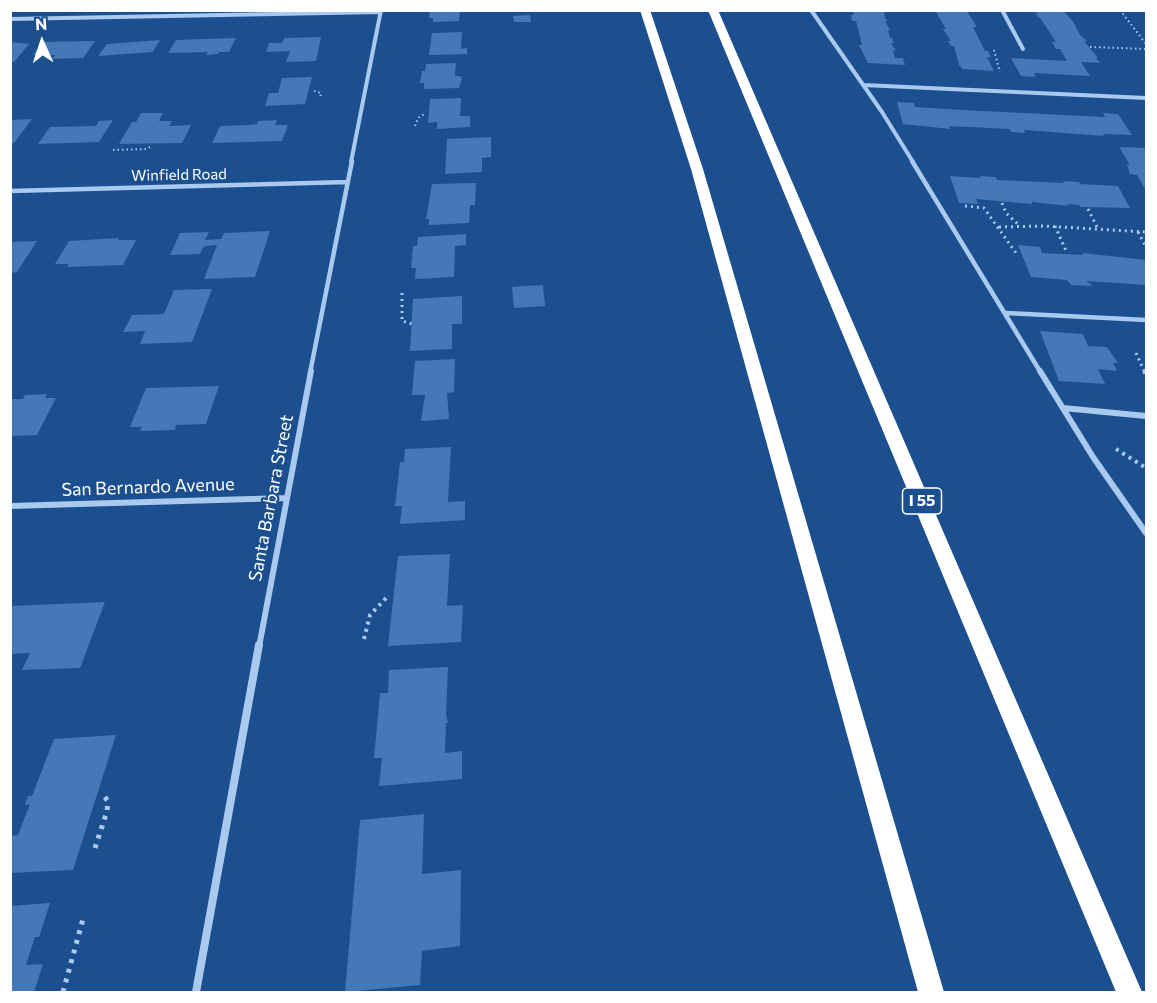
<!DOCTYPE html>
<style>
body{margin:0}
#map{position:relative;width:1157px;height:1003px;overflow:hidden;background:#1b4f8f;font-family:Commissioner,sans-serif}
canvas{display:block}
.frame{position:absolute;inset:0;border:12px solid #fff;pointer-events:none}
.north{position:absolute;left:12px;top:12px;width:60px;height:60px;-webkit-text-stroke:4px #1b4f8f;paint-order:stroke;rotate:357deg;font-size:16px;font-weight:700;line-height:24px;text-align:center;color:#fff}
.north::after{content:'';display:block;margin:auto;width:21px;height:27px;background:#fff;clip-path:polygon(50% 0,100% 100%,50% 72%,0 100%)}
</style>
<div id="map">
<canvas width="1157" height="1003"></canvas>
<div class="frame"></div>
<div class="north">N</div>
</div>
<script>
const context = document.querySelector('canvas').getContext('2d');
context.lineJoin = 'round';
function fillPath(path, color) { context.fillStyle = color; context.fill(path, 'evenodd'); }
const shape = rows => new Path2D(rows.map(r => 'M' + r).join(''));
function trace(path, color, width, dash) { context.strokeStyle = color; context.lineWidth = width; context.lineCap = dash ? 'butt' : 'round'; context.setLineDash(dash || []); context.stroke(path); }
function write(font, color, halo, rows, align = 'center') {
  context.font = font + ' Commissioner,sans-serif'; context.lineWidth = 4.5; context.setLineDash([]); context.textBaseline = 'middle'; context.strokeStyle = halo; context.fillStyle = color; for (const [text, x, y, turn = 0] of rows) {
    context.save(); context.translate(x, y); context.rotate((+turn || 0) * Math.PI / 180); context.textAlign = isNaN(turn) ? turn : align; if (halo) context.strokeText(text, 0, 0); context.fillText(text, 0, 0); context.restore();
  }
}
const building = shape([
 [430,10,460,10,459,21,433,22,433,18,429,18],
 [853,10,884,10,885,18,888,21,885,21,890,30,888,30,890,38,892,38,894,43,891,43,896,51,893,50,895,58,903,58,905,65,868,63,859,45,862,45,856,21,852,21,851,15,854,15],
 [938,10,966,10,977,27,973,27,985,51,988,51,991,57,987,57,994,71,963,69,959,65,954,46,951,46,948,41,951,41,943,29,946,29,936,12],
 [1036,10,1063,10,1074,23,1080,35,1087,41,1084,41,1098,58,1096,58,1100,63,1081,62,1090,76,1034,73,1036,77,1021,76,1011,58,1067,61,1060,49,1056,49,1052,42,1056,42,1041,19,1034,13,1038,14],
 [530,15,531,22,514,22,513,16],
 [462,32,461,49,467,48,467,54,429,55,432,33],
 [321,37,316,61,286,62,290,51,266,52,269,43,282,43,284,38],
 [236,38,229,52,219,52,218,54,206,55,208,52,168,53,176,40],
 [160,40,153,52,98,56,107,44],
 [95,41,83,58,52,59,55,55,33,55,43,42],
 [10,42,29,44,14,62,10,62],
 [456,63,455,76,460,76,462,79,459,88,424,89,424,83,420,83,422,71,425,71,426,64],
 [312,77,305,104,265,106,269,93,278,93,282,78],
 [461,98,460,116,470,116,470,127,437,129,437,122,428,123,430,99],
 [897,102,914,103,915,107,962,110,1105,117,1103,113,1118,114,1132,135,1103,134,1104,136,1024,130,1025,133,1012,132,1009,129,949,126,950,129,903,124],
 [141,113,163,113,159,121,172,121,169,126,191,125,182,143,119,144,132,122,136,122],
 [32,119,14,143,10,143,10,120],
 [113,120,99,142,38,144,50,127,96,126,99,121],
 [277,120,275,125,288,125,282,141,212,143,220,126,250,125,257,124,258,121],
 [491,137,491,157,482,158,482,172,445,174,447,139],
 [1119,147,1146,148,1146,191,1137,175,1130,174,1127,164,1130,165],
 [950,176,981,178,980,176,996,177,997,180,1064,183,1063,181,1079,182,1081,184,1118,186,1130,208,1081,207,1079,205,1067,204,1068,206,1032,202,1032,204,976,199,978,204,959,203],
 [476,183,475,205,470,205,469,223,429,225,429,219,426,219,432,184],
 [270,231,255,277,204,279,217,245,204,246,200,254,170,255,180,233,209,232,205,240,221,239,224,233],
 [466,234,466,245,455,246,454,277,415,279,416,268,411,268,413,246,417,246,418,237],
 [119,238,118,240,136,240,123,265,67,267,69,264,55,264,69,241],
 [37,241,17,272,10,273,10,242],
 [1018,245,1040,247,1042,253,1083,255,1082,253,1146,260,1146,285,1086,281,1093,286,1071,285,1067,280,1031,277],
 [543,285,545,306,514,308,512,287],
 [212,289,192,342,140,344,145,331,123,332,132,315,164,314,174,290],
 [462,296,462,324,452,324,452,349,410,351,413,299],
 [1040,331,1083,334,1088,346,1107,347,1118,363,1113,363,1117,371,1098,369,1105,384,1059,381],
 [455,359,454,392,447,393,449,419,421,421,425,395,412,395,415,361],
 [219,386,206,424,176,425,175,430,140,431,142,427,130,427,146,388],
 [47,394,45,398,56,398,37,435,10,436,10,399,23,399,25,395],
 [451,447,448,502,465,501,465,520,400,524,402,506,395,506,400,462,404,462,405,449],
 [450,554,447,606,463,605,461,642,388,646,398,556],
 [105,602,80,668,22,670,30,653,10,654,10,606],
 [448,667,446,715,448,723,446,723,445,753,462,751,462,779,379,786,382,758,374,758,380,693,388,693,389,670],
 [116,735,73,870,10,873,10,836,18,835,30,804,25,805,28,796,32,796,54,739],
 [424,814,422,874,461,870,460,946,422,951,420,985,345,992,360,820],
 [50,903,39,937,35,937,26,965,43,964,34,992,10,992,10,906]
]);
const pathFar3 = shape([
 [1120,10,1146,44],
 [1090,47,1146,49],
 [994,50,1000,72],
 [314,91,321,93,320,99],
 [415,126,418,118,426,113],
 [113,150,146,149,152,146]
]);
const pathFar2 = shape([
 [1002,203,1006,213,1020,226],
 [965,206,984,208,1016,253],
 [1088,209,1098,229],
 [1055,226,1067,253],
 [999,227,1044,226,1146,232],
 [1138,232,1146,247],
 [402,293,402,321,412,324],
 [1136,353,1145,373]
]);
const pathFar1 = shape([
 [1144,371,1146,375],
 [1116,449,1146,468],
 [364,639,370,615,387,597]
]);
const path = shape([
 [95,848,107,811,108,801,103,795],
 [63,992,83,919]
]);
const streetFar3 = shape([
 [811,10,882,112,913,162],
 [1002,10,1023,49],
 [10,19,381,12],
 [863,85,1146,98],
 [351,162,381,10]
]);
const streetFar2 = shape([
 [912,161,1041,373],
 [10,191,348,182],
 [1006,313,1146,320],
 [310,373,352,161]
]);
const streetFar1 = shape([
 [1040,371,1093,457,1146,533],
 [1063,408,1146,416],
 [10,506,286,498],
 [259,647,311,371]
]);
const street = shape([
 [196,992,259,645]
]);
const highway = shape([
 [640,10,650,10,703,169,944,992,918,992,691,169,640,10],
 [708,10,718,10,1142,992,1116,992,708,10]
]);
const farStreetnames = [
 ["Winfield Road",179,175,-1]
];
const shields = [
 [922,501,39]
];
const shieldNames = [
 ["I 55",922,501]
];
const streetNames = [
 ["San Bernardo Avenue",148,487,-2],
 ["Santa Barbara Street",271,498,-79]
];
fillPath(building, '#4478b7');
trace(pathFar3, '#a9c9ee', 2, [1.5, 3]);
trace(pathFar2, '#a9c9ee', 3, [2, 4]);
trace(pathFar1, '#a9c9ee', 4, [3, 4.5]);
trace(path, '#a9c9ee', 5, [4, 6]);
trace(streetFar3, '#a9c9ee', 4);
trace(streetFar2, '#a9c9ee', 4.5);
trace(streetFar1, '#a9c9ee', 6);
trace(street, '#a9c9ee', 8);
fillPath(highway, '#fff');
write('15px', '#fff', '#1b4f8f', farStreetnames);
for (const [x, y, w] of shields) { const box = new Path2D(); box.roundRect(x - w / 2, y - 13, w, 26, 4.5); context.fillStyle = '#1b4f8f'; context.fill(box); trace(box, '#fff', 1.5); }
write('bold 16px', '#fff', null, shieldNames);
write('18px', '#fff', '#1b4f8f', streetNames);
</script>
